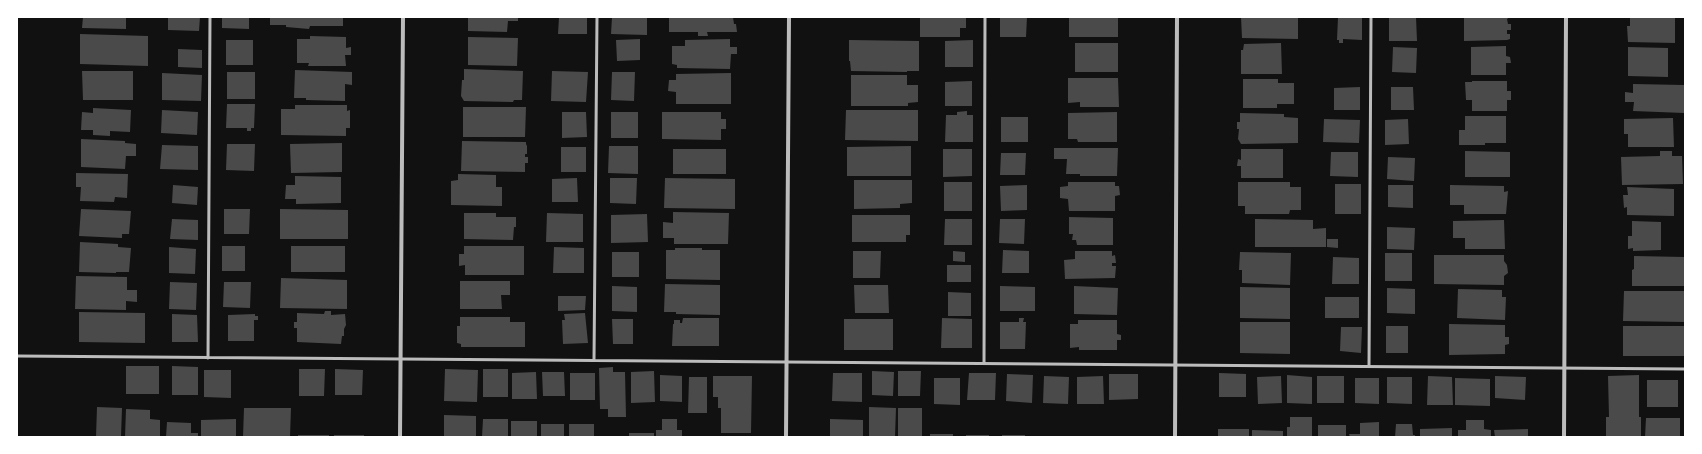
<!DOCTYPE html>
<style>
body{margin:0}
#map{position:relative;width:1702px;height:454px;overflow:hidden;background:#111;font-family:Georgia,serif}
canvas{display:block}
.frame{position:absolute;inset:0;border:18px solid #fff;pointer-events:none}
</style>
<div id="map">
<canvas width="1702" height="454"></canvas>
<div class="frame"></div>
</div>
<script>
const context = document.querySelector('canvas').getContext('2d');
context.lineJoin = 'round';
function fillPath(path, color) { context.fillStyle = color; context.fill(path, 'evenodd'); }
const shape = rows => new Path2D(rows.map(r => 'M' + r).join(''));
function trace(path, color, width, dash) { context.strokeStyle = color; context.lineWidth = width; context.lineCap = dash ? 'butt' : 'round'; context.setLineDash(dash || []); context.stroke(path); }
const building = shape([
 [83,17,126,17,126,29,82,28],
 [168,17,200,17,199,31,168,30],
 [222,17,249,17,249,29,222,28],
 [270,17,343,17,343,26,310,26,309,29,286,27,286,25,270,25],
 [468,17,518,17,518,21,508,21,507,32,468,31],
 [559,17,587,17,587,34,558,34],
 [612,17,647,17,647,35,611,34],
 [669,17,733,17,734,24,736,24,737,32,707,32,708,36,698,36,698,32,669,32],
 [920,17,966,17,966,28,960,28,960,37,920,37],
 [1000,17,1027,17,1026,37,1000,37],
 [1069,17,1118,17,1118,37,1069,37],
 [1241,17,1298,17,1298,39,1242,38],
 [1338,17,1362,17,1362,40,1343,39,1343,43,1339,43,1339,40,1337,40],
 [1416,17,1417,41,1389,41,1389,18],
 [1464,17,1510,17,1507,19,1508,24,1511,24,1511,30,1507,30,1507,34,1510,34,1510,39,1507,40,1464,41],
 [1630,17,1675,17,1675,43,1628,42,1627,26,1630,26],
 [80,34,148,36,148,66,80,64],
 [310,36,346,37,346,48,351,47,351,55,345,55,346,66,308,66,309,63,297,63,297,39,310,39],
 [468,37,518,38,517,66,468,65],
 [640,39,640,60,617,61,616,40],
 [730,39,730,47,737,47,737,54,731,54,730,69,677,68,677,65,672,64,672,46,685,46,685,40],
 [226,40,253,40,253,65,226,65],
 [849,40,919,41,919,71,907,71,907,72,851,71,850,61,849,61],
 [973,40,973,67,945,67,945,41],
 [1075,43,1118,43,1118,72,1075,72],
 [1281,43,1282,74,1241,74,1241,50,1243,50,1244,44],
 [1506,46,1506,56,1510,57,1511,63,1506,63,1506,75,1471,75,1471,47],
 [1393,47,1417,48,1416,73,1392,72],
 [1628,47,1668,48,1668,77,1628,76],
 [178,49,202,50,202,68,178,67],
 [464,69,523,71,522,100,514,100,513,102,464,101,461,96,462,80,464,80],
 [295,70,352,72,352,85,345,84,345,101,306,100,306,98,294,98],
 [82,71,133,71,133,100,83,100],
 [552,71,588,72,586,102,551,101],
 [227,72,255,72,255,99,227,99],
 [612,72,635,72,634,101,611,100],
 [162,73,202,75,201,101,162,100],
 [731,73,731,104,676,104,676,92,668,91,669,80,676,80,676,74],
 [851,75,907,75,907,85,918,85,918,102,908,103,908,106,851,106],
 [1068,78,1118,78,1119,107,1080,107,1080,102,1068,103],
 [1243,79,1278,79,1278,83,1294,83,1294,104,1277,104,1277,108,1243,108],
 [972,81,972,106,945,106,945,82],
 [1472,81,1507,81,1507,91,1511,91,1511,100,1507,100,1507,111,1472,111,1472,100,1466,100,1465,82,1472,82],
 [1633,84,1684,85,1684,113,1633,111,1634,102,1625,102,1625,92,1633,93],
 [1360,87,1360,110,1334,110,1334,88],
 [1391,87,1413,87,1414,110,1391,110],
 [227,104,255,104,254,128,251,128,251,131,247,131,247,128,226,128],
 [295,105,347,105,347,111,350,110,350,128,346,128,346,136,281,135,281,109,295,109],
 [463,107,526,107,525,137,463,137],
 [93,108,131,110,130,132,110,131,110,136,93,135,93,130,81,130,82,112,93,113],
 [162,110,198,112,197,135,161,133],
 [846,110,918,110,918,141,845,140],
 [967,111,967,115,973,115,973,142,945,142,946,115,957,115,957,112],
 [562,112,586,112,587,137,562,138],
 [611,112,638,112,638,138,611,138],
 [662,112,721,112,721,119,726,119,726,129,721,129,721,140,662,139],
 [1117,112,1117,142,1078,142,1077,139,1068,139,1068,113],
 [1240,113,1284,114,1284,117,1298,118,1298,143,1241,144,1238,139,1239,129,1237,129,1237,122,1240,122],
 [1465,116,1506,116,1506,143,1485,143,1485,145,1459,145,1459,130,1465,130],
 [1001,117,1028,117,1028,142,1001,142],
 [1673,118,1674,147,1628,147,1628,134,1624,134,1624,119],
 [1324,119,1360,120,1359,143,1323,142],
 [1408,119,1409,144,1385,145,1385,120],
 [81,139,125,141,125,143,136,144,136,156,126,156,125,169,81,167],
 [462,141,526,142,526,146,527,144,527,154,525,154,525,157,528,157,528,163,525,163,525,172,461,171],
 [342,143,342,172,291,173,290,144],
 [227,144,255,144,254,171,226,170],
 [162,145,198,146,198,170,160,169],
 [609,146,638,146,638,174,608,173],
 [911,146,911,176,847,176,847,147],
 [561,147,586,147,586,172,561,172],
 [1054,148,1118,148,1117,176,1080,176,1080,174,1066,174,1067,159,1054,159],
 [673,149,726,149,726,174,673,174],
 [943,149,972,149,972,176,943,177],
 [1241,149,1283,149,1283,178,1241,178,1241,166,1237,166,1238,159,1241,160],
 [1465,151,1510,152,1510,177,1465,177],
 [1660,151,1672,151,1672,156,1682,156,1683,184,1622,185,1621,157,1660,156],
 [1331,152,1358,152,1358,177,1330,176],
 [1001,153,1026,153,1025,175,1000,175],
 [1388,157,1415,158,1414,181,1387,179],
 [76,173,128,174,127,198,115,197,114,202,80,201,81,187,76,187],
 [458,174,496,175,496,187,502,187,502,206,451,205,451,181,458,180],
 [295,176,341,177,341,203,296,204,296,199,285,199,286,185,295,185],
 [577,178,578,202,552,202,552,179],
 [610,178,637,178,636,204,610,203],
 [665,178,735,179,735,209,664,208],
 [854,180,912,180,912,203,900,204,900,208,854,209],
 [944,182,972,182,972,211,944,211],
 [1068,182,1115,182,1115,186,1119,186,1120,195,1115,196,1115,211,1069,211,1068,199,1060,198,1060,187,1068,186],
 [1238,182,1290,182,1290,187,1301,187,1301,210,1290,210,1289,214,1245,214,1245,206,1238,206],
 [1335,184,1361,184,1361,214,1335,214],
 [173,185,198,187,197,205,172,203],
 [1027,185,1027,210,1001,211,1000,186],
 [1388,185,1413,185,1413,208,1388,207],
 [1450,185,1504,186,1504,192,1508,191,1506,214,1464,214,1464,205,1450,205],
 [1627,187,1674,189,1674,216,1627,215,1627,207,1624,208,1623,195,1628,195],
 [81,209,131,211,129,234,122,234,122,238,79,236],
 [224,209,250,209,249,234,224,234],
 [280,209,348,210,348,239,280,239],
 [673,212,729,213,728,244,674,244,674,238,663,238,663,222,673,223],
 [464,213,496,213,496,217,516,217,516,227,514,227,513,240,464,239],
 [547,213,583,214,583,242,546,242],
 [647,214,648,242,611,243,611,215],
 [852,215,910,215,910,235,906,235,906,242,852,242],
 [1069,217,1113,218,1113,245,1077,245,1076,240,1072,240,1073,234,1069,234],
 [172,219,198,220,198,240,170,239],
 [945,219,972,219,972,245,944,245],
 [1000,219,1025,219,1024,244,999,243],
 [1255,219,1313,220,1313,229,1326,228,1326,247,1255,247],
 [1504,220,1505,249,1465,249,1465,238,1453,238,1453,221],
 [1632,221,1661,222,1661,250,1633,251,1633,248,1628,249,1628,236,1632,236],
 [1387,227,1415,228,1414,250,1387,249],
 [1327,239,1338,239,1338,248,1327,247],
 [80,242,118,244,118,247,131,248,129,272,116,272,116,273,79,272],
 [222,246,245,246,245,271,222,271],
 [291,246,345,246,345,272,291,272],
 [464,246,524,246,524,275,465,275,465,265,459,266,459,254,464,254],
 [169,247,196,249,195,274,169,273],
 [554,247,584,248,584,273,553,273],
 [675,248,702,248,702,250,720,250,720,280,666,279,666,250,675,250],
 [1003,250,1029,251,1029,273,1002,273],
 [853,251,881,251,880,278,853,278],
 [953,251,965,252,965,262,953,261],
 [1075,251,1112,251,1112,256,1115,255,1116,263,1112,263,1112,266,1116,266,1115,278,1065,279,1064,260,1075,259],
 [612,252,639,252,639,277,612,277],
 [1240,252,1291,253,1290,285,1242,283,1242,270,1239,270],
 [1385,253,1412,253,1412,281,1385,281],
 [1434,255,1504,255,1504,261,1507,265,1508,273,1504,276,1504,285,1434,284],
 [1634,256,1685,257,1685,286,1632,286,1632,270,1634,269],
 [1333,257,1359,258,1359,284,1332,284],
 [947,265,971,265,971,282,947,282],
 [76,276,127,277,127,290,137,290,137,302,126,301,126,310,75,309],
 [281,278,347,280,347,309,280,308],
 [460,281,510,281,510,295,501,295,502,309,460,309],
 [170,282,197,283,196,310,169,309],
 [224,282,251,282,250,308,223,307],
 [665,284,720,285,720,315,676,314,676,312,664,312],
 [854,285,888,285,889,313,855,313],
 [612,286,637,287,637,312,612,311],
 [1000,286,1035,287,1035,311,1000,311],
 [1074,286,1118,288,1117,315,1074,314],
 [1240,287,1290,288,1290,319,1240,318],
 [1387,288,1415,289,1415,314,1387,313],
 [1458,289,1502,290,1502,297,1506,297,1505,320,1457,318],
 [1624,291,1685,291,1685,322,1623,321],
 [948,292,971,293,971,316,948,316],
 [558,296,586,296,585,310,558,311],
 [1325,297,1359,297,1359,318,1325,318],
 [325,311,331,311,331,315,345,314,346,325,344,329,344,336,342,336,341,344,297,342,297,328,294,328,294,322,297,322,297,313,324,314],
 [79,312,145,313,145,343,79,342],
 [585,313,588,343,563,344,562,320,565,320,564,314],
 [172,314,197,315,198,342,172,342],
 [255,314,255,316,258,316,258,320,254,320,254,341,228,341,228,315],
 [460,317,510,317,510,322,525,322,525,347,461,347,461,344,457,343,457,326,460,326],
 [683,318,719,318,719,346,672,346,673,324,674,324,674,320,680,320,680,323,682,323],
 [942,318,972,319,972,348,941,348],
 [1019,318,1024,318,1023,322,1026,322,1025,349,1000,349,1000,322,1019,322],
 [612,319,633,319,633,344,613,344],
 [844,319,893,319,893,350,844,350],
 [1078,320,1117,320,1117,334,1121,335,1121,340,1117,340,1117,350,1079,350,1079,347,1070,348,1070,324,1078,324],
 [1240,322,1290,322,1290,354,1240,353],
 [1449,324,1505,325,1505,337,1509,337,1509,344,1505,345,1505,354,1449,355],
 [1386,326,1408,326,1408,353,1386,353],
 [1623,326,1685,326,1685,356,1623,356],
 [1341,327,1362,327,1361,353,1340,351],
 [126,366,159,366,159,394,126,394],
 [172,366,198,367,198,395,172,395],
 [613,367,613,372,625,372,626,417,608,417,608,409,600,409,599,368],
 [299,369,325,369,324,396,299,396],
 [335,369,363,370,362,395,335,395],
 [445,369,478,370,477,402,444,401],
 [483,369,508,369,508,397,483,397],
 [204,370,231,370,231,398,204,397],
 [654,371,655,402,631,403,631,372],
 [872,371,894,372,893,396,872,395],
 [898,371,921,371,920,396,898,396],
 [536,372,537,399,512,399,512,373],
 [542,372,564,372,565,396,543,396],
 [570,373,595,373,595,400,570,400],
 [833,373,862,373,862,402,832,401],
 [969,373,996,373,995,400,967,400],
 [1219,373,1246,374,1246,397,1219,397],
 [1007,374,1033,375,1032,403,1006,401],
 [1109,374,1138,374,1138,399,1109,400],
 [660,375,682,376,682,402,660,401],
 [1287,375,1312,377,1312,404,1287,403],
 [1639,375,1639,417,1641,417,1641,437,1606,437,1606,417,1609,417,1608,376],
 [713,376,752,376,751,433,721,433,721,408,718,408,718,397,713,397],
 [1044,376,1069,377,1068,404,1043,403],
 [1103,376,1104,404,1077,404,1077,377],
 [1281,376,1282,403,1258,404,1257,377],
 [1317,376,1344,376,1344,403,1317,403],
 [1428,376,1452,377,1453,405,1427,405],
 [1495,376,1526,377,1525,400,1495,398],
 [689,377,707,377,707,413,688,413],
 [1387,377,1412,377,1412,404,1387,403],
 [934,378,960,378,960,405,934,404],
 [1355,378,1379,378,1379,404,1355,403],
 [1455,378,1490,379,1490,406,1455,405],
 [1647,380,1678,380,1678,407,1647,407],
 [97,407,122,408,121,437,96,437],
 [869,407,896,408,895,437,869,437],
 [244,408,291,408,290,437,243,437],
 [898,408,922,408,922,437,898,437],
 [126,409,150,410,150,419,160,420,160,437,125,437],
 [444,415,476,416,476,437,444,437],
 [1290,417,1312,417,1312,437,1287,437,1287,427,1290,427],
 [1646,418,1680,418,1680,437,1645,437],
 [236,419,236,437,201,437,201,420],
 [483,419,508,419,508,437,482,437],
 [662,419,677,419,677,430,682,430,682,437,656,437,656,430,662,430],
 [830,419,863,420,863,437,830,437],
 [1466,420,1484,420,1484,429,1491,430,1491,437,1458,437,1458,430,1466,430],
 [511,421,537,421,537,437,511,437],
 [167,422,191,423,191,433,198,433,198,437,166,437],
 [1379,422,1379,437,1350,437,1349,434,1360,434,1360,423],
 [541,424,564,424,564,437,541,437],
 [569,424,594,424,594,437,569,437],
 [1396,424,1412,424,1413,435,1415,435,1415,437,1395,437],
 [1318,425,1346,425,1346,437,1318,437],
 [1452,428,1452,437,1420,437,1420,429],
 [1218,429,1249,429,1249,437,1218,437],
 [1528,429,1528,437,1495,437,1494,430],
 [1252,430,1283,431,1283,437,1252,437],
 [629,433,654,433,654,437,629,437],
 [930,434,953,434,953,437,930,437],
 [298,435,329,435,329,437,298,437],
 [334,435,364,435,364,437,334,437],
 [966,435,989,435,989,437,966,437],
 [1002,435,1025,435,1025,437,1002,437]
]);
const service = shape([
 [17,356,1685,369],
 [208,358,210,17],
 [594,360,597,17],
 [984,363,985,17],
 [1369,366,1371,17]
]);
const minor = shape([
 [400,437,403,17],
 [786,437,789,17],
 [1175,437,1177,17],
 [1564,437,1566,17]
]);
fillPath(building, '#4a4a4a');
trace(service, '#bcbcbc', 3);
trace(minor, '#bcbcbc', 4);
</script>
